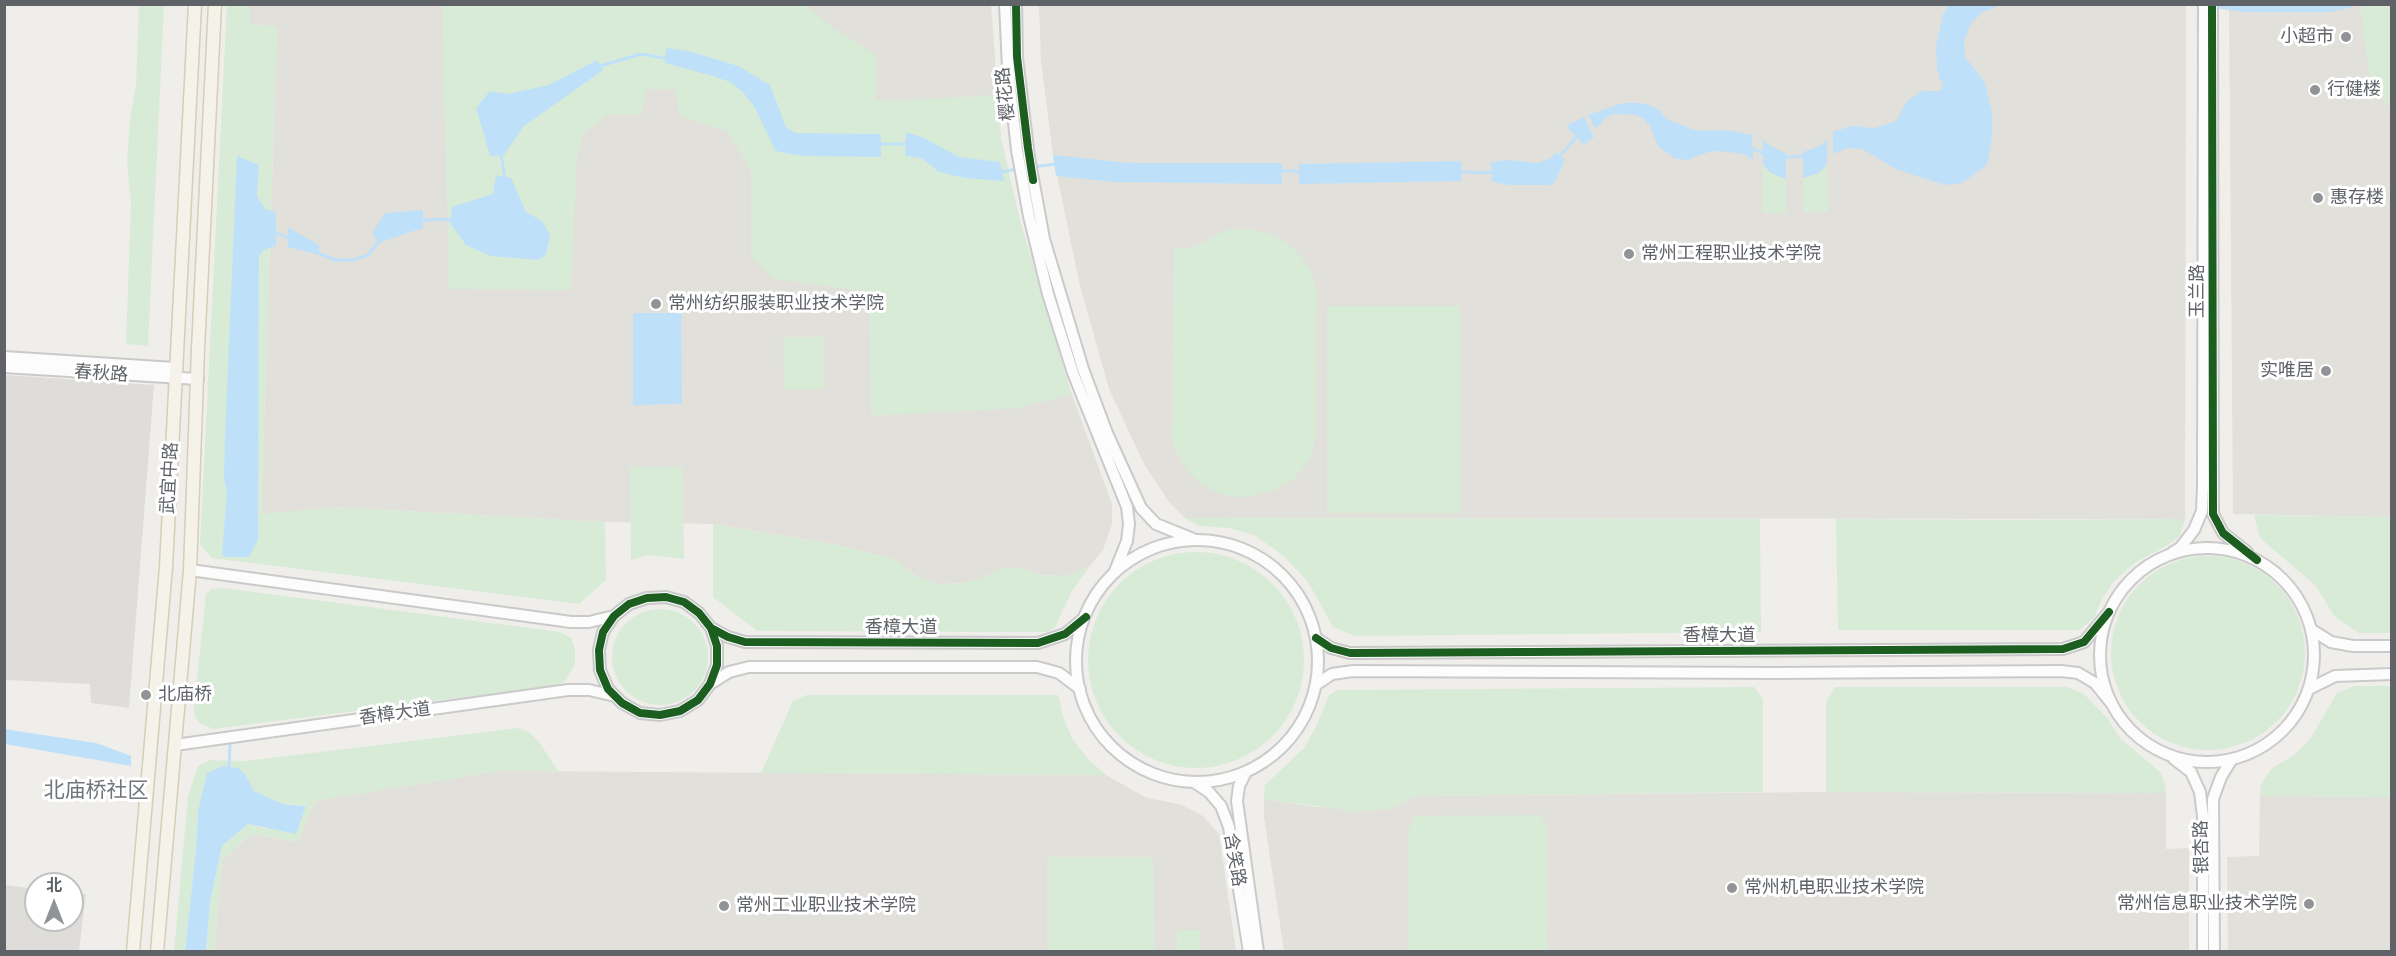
<!DOCTYPE html>
<meta charset="utf-8">
<style>
body{margin:0}
#map{position:relative;width:2396px;height:956px;overflow:hidden;background:#efeeea;font-family:Arial,"Noto Sans SC",sans-serif}
canvas{display:block}
.frame{position:absolute;inset:0;border:6px solid #5f6368;pointer-events:none}
.north{position:absolute;left:24px;top:872px;width:60px;height:60px;box-sizing:border-box;background:#fff;border:2px solid #bfc1c3;border-radius:50%;rotate:0deg;font-size:16px;font-weight:700;line-height:24px;text-align:center;color:#5f6368}
.north::after{content:'';display:block;margin:auto;width:21px;height:27px;background:#919496;clip-path:polygon(50% 0,100% 100%,50% 72%,0 100%)}
</style>
<div id="map">
<canvas width="2396" height="956"></canvas>
<div class="frame"></div>
<div class="north">北</div>
</div>
<script>
const context = document.querySelector('canvas').getContext('2d');
context.lineJoin = 'round';
function fillPath(path, color) { context.fillStyle = color; context.fill(path, 'evenodd'); }
const shape = rows => new Path2D(rows.map(r => 'M' + r).join(''));
function trace(path, color, width, dash) { context.strokeStyle = color; context.lineWidth = width; context.lineCap = dash ? 'butt' : 'round'; context.setLineDash(dash || []); context.stroke(path); }
function write(font, color, halo, rows, align = 'center') {
  context.font = font + ' Arial,"Noto Sans SC",sans-serif'; context.lineWidth = 6; context.setLineDash([]); context.textBaseline = 'middle'; context.strokeStyle = halo; context.fillStyle = color; for (const [text, x, y, turn = 0] of rows) {
    context.save(); context.translate(x, y); context.rotate((+turn || 0) * Math.PI / 180); context.textAlign = isNaN(turn) ? turn : align; if (halo) context.strokeText(text, 0, 0); context.fillText(text, 0, 0); context.restore();
  }
}
const industrial = shape([
 [5,375,154,385,129,708,91,703,90,684,5,680],
 [5,885,36,889,36,920,72,920,72,893,86,894,79,951,5,951]
]);
const education = shape([
 [250,4,991,5,1001,139,1025,244,1070,389,1112,504,1112,524,1103,550,1089,567,1065,576,1037,575,1023,568,1002,568,983,578,964,583,939,584,918,577,894,559,828,543,713,524,605,522,333,507,261,515,277,27,250,25],
 [1039,5,2186,5,2185,519,1185,518,1169,502,1144,464,1109,389,1079,282,1053,155,1041,62],
 [2229,5,2391,5,2391,517,2233,514],
 [499,771,1106,775,1145,797,1182,805,1203,816,1219,834,1236,951,214,952,222,860,251,834,298,842,314,801],
 [1826,792,2166,793,2166,849,2189,848,2189,951,1284,951,1264,817,1264,799,1315,807,1390,809,1416,796],
 [2260,796,2391,797,2391,951,2228,951,2227,857,2259,856]
]);
const green = shape([
 [139,5,164,5,148,346,126,344,131,203,127,163,130,119,136,84],
 [227,5,250,5,250,25,277,26,261,514,333,507,605,522,606,580,579,604,212,558,200,545],
 [442,5,807,5,830,26,876,55,876,100,909,100,998,95,1001,139,1019,217,1071,394,1019,408,871,416,869,292,773,279,751,257,751,170,727,131,679,116,676,90,645,89,642,115,610,114,583,134,577,158,571,290,449,289],
 [2360,5,2391,5,2391,108,2374,92,2370,83],
 [1763,165,1771,173,1786,179,1786,213,1762,213],
 [1827,165,1828,212,1804,213,1803,178,1819,173],
 [1249,229,1272,234,1284,241,1300,255,1313,275,1317,295,1316,438,1310,458,1295,478,1273,491,1248,497,1236,497,1216,492,1199,482,1186,469,1174,448,1172,438,1174,248,1191,248,1226,230],
 [1327,306,1460,306,1460,513,1327,513],
 [783,337,824,337,825,389,784,390],
 [630,467,683,467,684,559,648,555,631,560],
 [2254,515,2391,517,2391,633,2359,633,2335,617,2315,585,2260,538],
 [1185,518,1760,519,1761,632,1355,636,1333,627,1308,582,1284,556,1254,535,1229,528,1199,526],
 [1836,519,2003,520,2185,519,2180,536,2166,546,2136,562,2114,581,2102,599,2094,618,2079,630,1838,630],
 [713,524,828,543,894,559,918,577,939,584,964,583,983,578,1002,568,1023,568,1037,575,1065,576,1089,567,1072,591,1055,627,1047,632,757,631,713,597],
 '1088 660a108 108 0 1 1 216 0a108 108 0 1 1-216 0Z',
 '2111 653a97 97 0 1 1 194 0a97 97 0 1 1-194 0Z',
 [223,588,560,632,571,638,575,649,575,664,565,681,553,686,213,729,200,723,194,715,194,707,206,594,212,589],
 '612 657a48 48 0 1 1 96 0a48 48 0 1 1-96 0Z',
 [2354,686,2391,686,2391,797,2260,796,2261,784,2272,768,2293,756,2310,739,2337,693],
 [1754,687,1763,699,1763,792,1416,796,1390,809,1358,812,1264,799,1265,785,1304,748,1316,727,1329,695,1337,690],
 [1835,687,2067,687,2084,694,2108,719,2120,738,2161,773,2165,785,2166,793,1826,792,1826,702],
 [807,695,1058,695,1064,720,1073,740,1089,760,1106,775,761,773,793,701],
 [519,728,529,732,539,742,558,771,499,771,315,801,298,842,251,834,222,860,214,951,206,952,210,902,222,846,248,824,267,829,306,805,283,804,254,791,245,774,198,812,196,849,185,951,174,952,188,796,198,766,210,760,246,761],
 [1540,815,1548,828,1547,951,1408,951,1408,830,1415,816],
 [1047,857,1153,857,1155,951,1047,951],
 [1177,930,1200,930,1200,951,1177,951]
]);
const water = shape([
 [1948,5,2001,5,1981,13,1970,25,1964,42,1965,57,1984,81,1992,111,1992,137,1987,165,1962,183,1945,185,1898,170,1862,149,1847,148,1833,154,1833,132,1851,126,1874,128,1885,125,1896,121,1907,101,1921,91,1940,91,1943,84,1940,80,1937,67,1936,46,1943,14],
 [2189,5,2355,5,2350,8,2329,12,2243,12],
 [666,48,688,51,738,66,770,85,786,127,795,133,881,134,881,157,803,156,779,152,775,150,755,108,743,92,730,82,713,76,665,63],
 [597,60,603,70,523,127,504,155,490,156,476,108,490,91,508,94,549,85],
 [1623,103,1642,103,1651,106,1660,110,1666,119,1692,129,1703,131,1727,130,1752,135,1753,160,1744,154,1718,151,1709,152,1686,160,1674,158,1658,146,1650,126,1643,118,1635,115,1615,114,1606,117,1597,128,1594,126,1588,115],
 [1584,117,1594,137,1584,145,1566,126],
 [906,132,924,138,959,157,1000,162,1004,181,965,178,939,172,921,158,905,156],
 [1763,139,1770,146,1786,153,1786,179,1771,173,1763,165],
 [1827,139,1827,165,1819,173,1803,178,1803,152,1820,146],
 [1555,152,1564,159,1563,164,1555,182,1550,185,1510,185,1492,182,1491,162,1509,160,1537,163,1552,158],
 [1053,155,1129,163,1282,163,1282,184,1116,182,1056,176],
 [237,156,259,165,257,196,265,209,276,212,276,246,263,250,259,256,258,540,249,557,224,557,222,553,227,492,224,479,225,436],
 [1461,161,1461,181,1299,184,1299,164],
 [496,175,511,178,526,212,542,221,550,235,546,255,538,260,491,256,466,245,450,223,452,207,493,194],
 [423,210,423,228,378,243,372,233,385,213],
 [288,227,319,245,319,255,288,247],
 [633,313,681,313,682,404,633,405],
 [4,729,96,743,131,756,131,766,5,744],
 [223,766,238,768,245,774,254,791,283,804,306,806,296,834,248,824,222,846,210,902,206,951,185,951,196,849,198,812,207,773]
]);
const stream = shape([
 [597,67,641,54,669,59],
 [879,144,909,144],
 [1749,147,1765,154],
 [501,153,505,179],
 [1559,157,1578,135],
 [1783,157,1807,156],
 [1033,167,1056,164],
 [1278,171,1302,171],
 [1000,172,1018,169],
 [1458,172,1494,173],
 [421,220,454,219],
 [274,232,290,239],
 [318,253,335,260,354,260,368,255,380,241],
 [229,768,230,743]
]);
const secondary = shape([
 [1005,4,1008,68,1017,150,1029,216,1048,294,1073,373,1127,507,1129,524,1127,541,1115,571],
 [1016,4,1017,57,1029,157,1044,239,1083,369,1107,433,1141,508,1156,524,1193,539],
 [2212,4,2213,514,2223,533,2247,552],
 [4,357,175,368],
 [4,367,198,379],
 '1076 661a121 121 0 1 1 242 0a121 121 0 1 1-242 0Z',
 '2100 655a107 107 0 1 1 214 0a107 107 0 1 1-214 0Z',
 [2173,552,2180,548,2194,530,2202,511,2203,486,2204,4],
 [190,570,571,622,589,622,614,616],
 [711,628,717,646,717,665,710,684,698,700,680,711,660,715,640,713,622,703,608,689,600,670,599,650,603,632,614,616,629,604,647,598,666,597,684,602,699,613,711,628,728,637,745,642,1038,643,1065,634,1084,618],
 [2312,630,2331,642,2353,646,2392,646],
 [1316,638,1331,648,1350,653,2063,649,2084,642,2109,612],
 [710,684,729,672,749,667,1037,667,1059,673,1080,689],
 [1317,684,1332,674,1353,671,1776,673,2061,671,2078,673,2095,683,2112,704],
 [2309,689,2335,676,2392,674],
 [175,745,568,690,589,690,615,696],
 [2174,759,2191,772,2200,792,2203,816,2203,952],
 [1246,772,1239,786,1237,801,1258,952],
 [1194,782,1209,792,1221,806,1229,827,1249,952],
 [2214,952,2213,799,2221,777,2232,759]
]);
const primary = shape([
 [133,952,166,567,195,4],
 [157,952,190,570,198,349,215,4]
]);
const cycleway = shape([
 [1016,4,1017,57,1028,148,1033,180],
 [2212,4,2213,514,2223,533,2257,560],
 [711,628,717,646,717,665,710,684,698,700,680,711,660,715,640,713,622,703,608,689,600,670,599,650,603,632,614,616,629,604,647,598,666,597,684,602,699,613,711,628,728,637,745,642,1038,643,1065,634,1086,617],
 [1316,638,1331,648,1350,653,2063,649,2084,642,2109,612]
]);
const markers = [
 [2346,37,6,"#919496"],
 [2315,90,6,"#919496"],
 [2318,198,6,"#919496"],
 [1629,254,6,"#919496"],
 [656,304,6,"#919496"],
 [2326,371,6,"#919496"],
 [146,695,6,"#919496"],
 [1732,888,6,"#919496"],
 [2309,904,6,"#919496"],
 [724,906,6,"#919496"]
];
const poiNames = [
 ["小超市",2334,37,"right"],
 ["行健楼",2327,90],
 ["惠存楼",2330,198],
 ["常州工程职业技术学院",1641,254],
 ["常州纺织服装职业技术学院",668,304],
 ["实唯居",2314,371,"right"],
 ["北庙桥",158,695],
 ["常州机电职业技术学院",1744,888],
 ["常州信息职业技术学院",2297,904,"right"],
 ["常州工业职业技术学院",736,906]
];
const streetNames = [
 ["樱花路",1006,94,-96],
 ["玉兰路",2198,291,-90],
 ["春秋路",101,374,4],
 ["武宜中路",170,478,-87],
 ["香樟大道",901,628],
 ["香樟大道",1719,636],
 ["香樟大道",395,714,-8],
 ["银杏路",2202,847,-91],
 ["含笑路",1234,860,80]
];
const quarterNames = [
 ["北庙桥社区",96,791]
];
fillPath(industrial, '#dfddda');
fillPath(education, '#e2e0da');
fillPath(green, '#d8ebd6');
fillPath(water, '#bfe0f9');
trace(stream, '#bfe0f9', 3);
trace(secondary, '#cacacb', 14);
trace(primary, '#d7ceb8', 15);
trace(secondary, '#fdfcfc', 10);
trace(primary, '#f4f2e9', 12);
trace(cycleway, '#1b5e20', 8);
for (const [x, y, r, color] of markers) { const dot = new Path2D(); dot.arc(x, y, r, 0, 2 * Math.PI); context.fillStyle = color; context.fill(dot); trace(dot, '#fff', 2); }
write('18px', '#5f6368', '#fff', poiNames, 'left');
write('18px', '#5f6368', '#fff', streetNames);
write('21px', '#70757a', '#fff', quarterNames);
</script>
